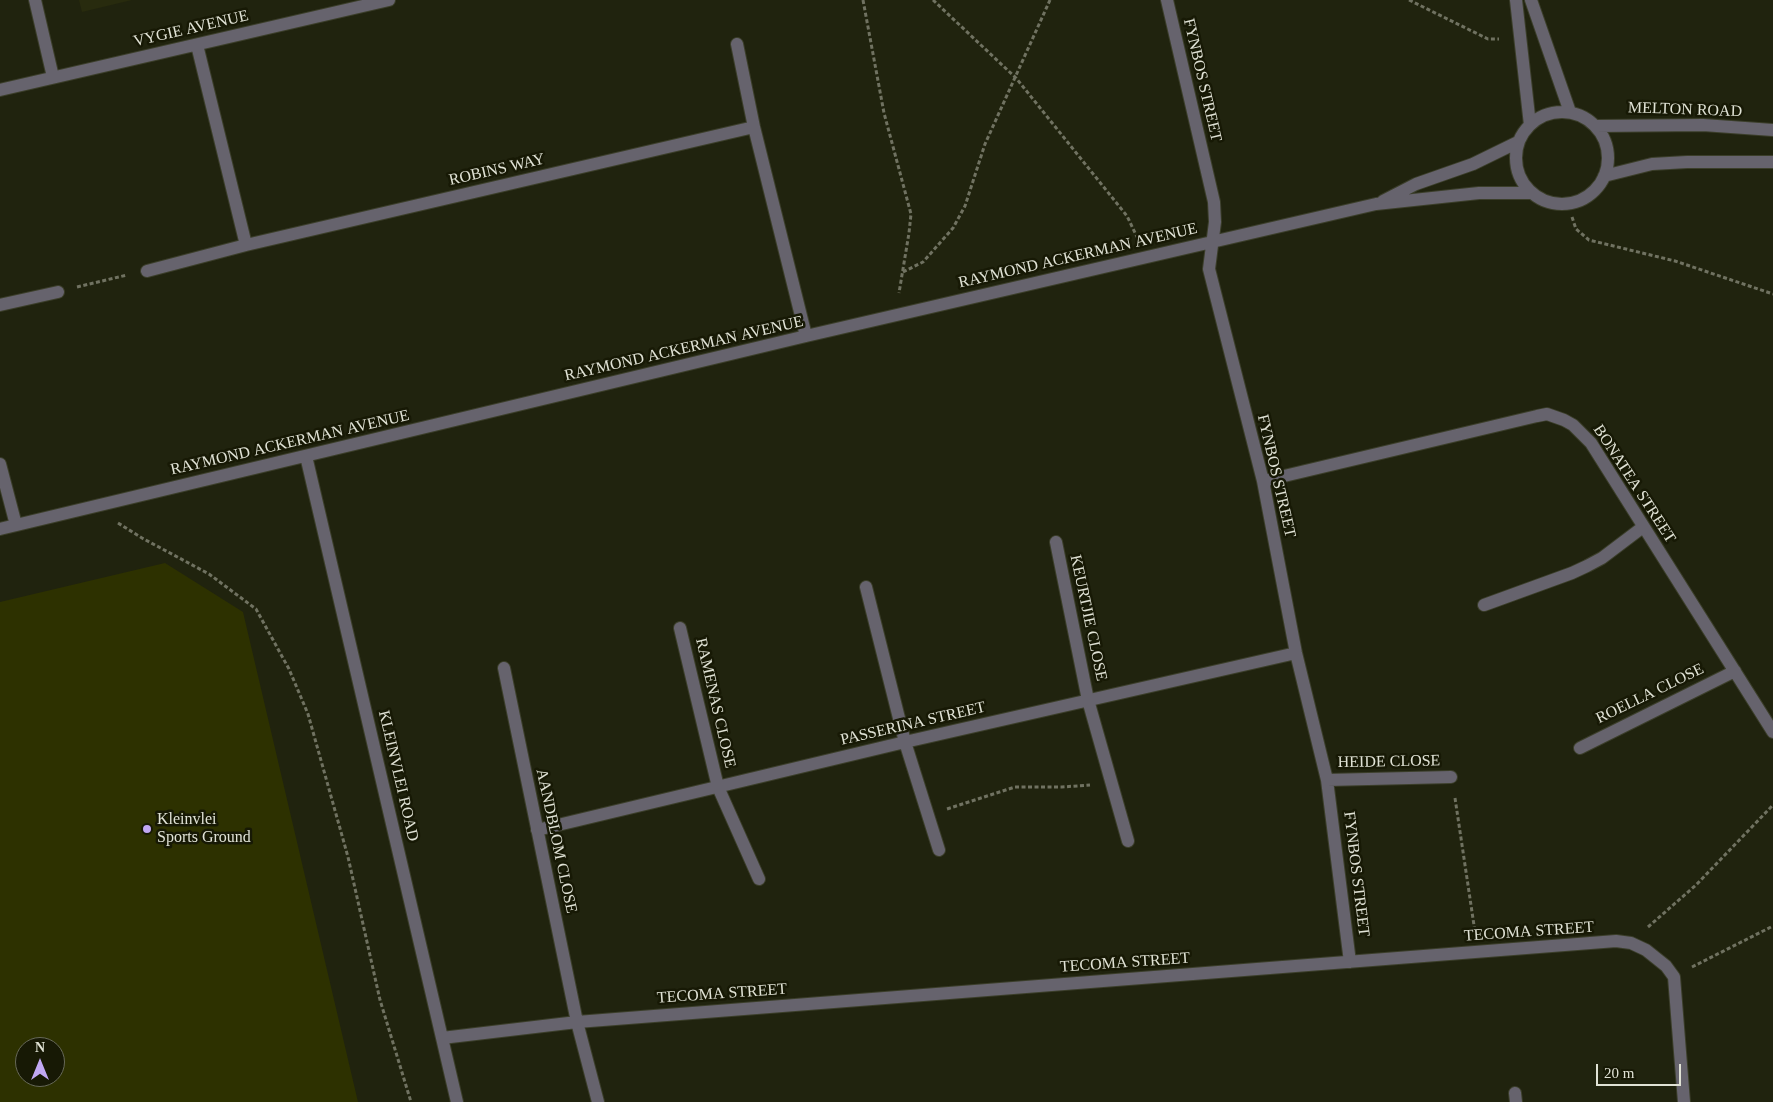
<!DOCTYPE html>
<style>
body{margin:0}
#map{position:relative;width:1773px;height:1102px;overflow:hidden;background:#20230e;font-family:"Times New Roman",serif}
canvas{display:block}
.north{position:absolute;left:15px;top:1037px;width:50px;height:50px;box-sizing:border-box;background:#171905;border:1px solid #676958;border-radius:50%;rotate:0deg;font-size:14px;font-weight:700;line-height:20px;text-align:center;color:#e0e2d5}
.north::after{content:'';display:block;margin:auto;width:18px;height:22px;background:#c1a8f3;clip-path:polygon(50% 0,100% 100%,50% 72%,0 100%)}
.scale{position:absolute;left:1596px;top:1064px;width:85px;height:22px;box-sizing:border-box;border:2px solid #e0e2d5;border-top:0;padding-left:6px;font-size:15px;line-height:18px;white-space:nowrap;color:#e0e2d5;-webkit-text-stroke:4px #171905;paint-order:stroke}
</style>
<div id="map">
<canvas width="1773" height="1102"></canvas>
<div class="north">N</div>
<div class="scale">20 m</div>
</div>
<script>
const context = document.querySelector('canvas').getContext('2d');
context.lineJoin = 'round';
function fillPath(path, color) { context.fillStyle = color; context.fill(path, 'evenodd'); }
const shape = rows => new Path2D(rows.map(r => 'M' + r).join(''));
function trace(path, color, width, dash) { context.strokeStyle = color; context.lineWidth = width; context.lineCap = dash ? 'butt' : 'round'; context.setLineDash(dash || []); context.stroke(path); }
function write(font, color, halo, rows, align = 'center') {
  context.font = font + ' "Times New Roman",serif'; context.lineWidth = 5; context.setLineDash([]); context.textBaseline = 'middle'; context.strokeStyle = halo; context.fillStyle = color; for (const [text, x, y, turn = 0] of rows) {
    context.save(); context.translate(x, y); context.rotate((+turn || 0) * Math.PI / 180); context.textAlign = isNaN(turn) ? turn : align; if (halo) context.strokeText(text, 0, 0); context.fillText(text, 0, 0); context.restore();
  }
}
const built = shape([
 [79,0,132,0,82,12]
]);
const green = shape([
 [165,563,243,612,358,1102,0,1102,0,602],
 [25,1047,55,1047,55,1077,25,1077]
]);
const path = shape([
 [863,0,884,113,911,214,909,233,899,293],
 [933,0,1016,78,1127,216,1137,237],
 [1409,0,1488,39,1499,39],
 [1572,217,1576,229,1589,240,1675,261,1773,294],
 [903,272,923,262,953,228,965,206,985,144,1050,0],
 [77,287,127,275],
 [118,523,142,538,209,574,256,609,289,669,308,714,348,857,380,1000,411,1102],
 [1455,798,1475,932],
 [947,809,1015,787,1062,787,1090,785],
 [1648,927,1696,885,1773,805],
 [1692,967,1773,926]
]);
const minor = shape([
 [35,0,53,77],
 [1167,0,1214,202,1215,222,1209,269,1263,481,1296,653,1327,780,1350,962],
 [1516,0,1530,125],
 [1531,0,1570,112],
 [737,44,754,127,806,336],
 [197,45,246,245],
 [0,90,389,0],
 '1516 158a46 46 0 1 1 92 0a46 46 0 1 1-92 0Z',
 [1595,126,1703,125,1773,130],
 [1604,176,1652,164,1687,162,1773,162],
 [1383,201,1416,184,1473,164,1518,142],
 [147,271,246,245,754,127],
 [0,305,58,292],
 [306,456,457,1102],
 [0,464,16,525],
 [1263,481,1537,416,1547,414,1564,420,1573,425,1591,443,1773,732],
 [0,529,806,336,1376,204,1479,193,1532,193],
 [1056,542,1088,700,1128,841],
 [866,587,905,742,939,850],
 [1484,605,1572,573,1587,566,1602,558,1643,527],
 [680,628,718,787,759,879],
 [504,668,577,1022,598,1102],
 [1580,748,1735,671],
 [1327,780,1451,777],
 [537,830,905,742,1296,653],
 [442,1038,577,1022,1616,941,1631,943,1646,950,1666,966,1674,977,1684,1102],
 [1515,1093,1516,1102]
]);
const markers = [
 [147,829,5,"#c1a8f3"]
];
const streetNames = [
 ["VYGIE AVENUE",191,29,-13],
 ["FYNBOS STREET",1202,80,77],
 ["MELTON ROAD",1685,110,2],
 ["ROBINS WAY",497,170,-13],
 ["RAYMOND ACKERMAN AVENUE",1078,256,-13],
 ["RAYMOND ACKERMAN AVENUE",684,349,-13],
 ["RAYMOND ACKERMAN AVENUE",290,443,-13],
 ["FYNBOS STREET",1276,476,77],
 ["BONATEA STREET",1634,484,57],
 ["KEURTJIE CLOSE",1088,618,78],
 ["ROELLA CLOSE",1650,694,-26],
 ["RAMENAS CLOSE",715,703,77],
 ["PASSERINA STREET",913,724,-13],
 ["HEIDE CLOSE",1389,762,-1],
 ["KLEINVLEI ROAD",398,776,77],
 ["AANDBLOM CLOSE",556,841,78],
 ["FYNBOS STREET",1356,874,83],
 ["TECOMA STREET",1529,932,-4],
 ["TECOMA STREET",1125,963,-4],
 ["TECOMA STREET",722,994,-4]
];
const poiNames = [
 ["Kleinvlei",157,820],
 ["Sports Ground",157,838]
];
fillPath(built, '#282b0e');
fillPath(green, '#2d3100');
trace(minor, '#3b3e2a', 14);
trace(path, '#707261', 3, [4, 2.5]);
trace(minor, '#66636d', 12);
for (const [x, y, r, color] of markers) { const dot = new Path2D(); dot.arc(x, y, r, 0, 2 * Math.PI); context.fillStyle = color; context.fill(dot); trace(dot, '#171905', 2); }
write('16px', '#e0e2d5', '#171905', streetNames);
write('16px', '#e0e2d5', '#171905', poiNames, 'left');
</script>
